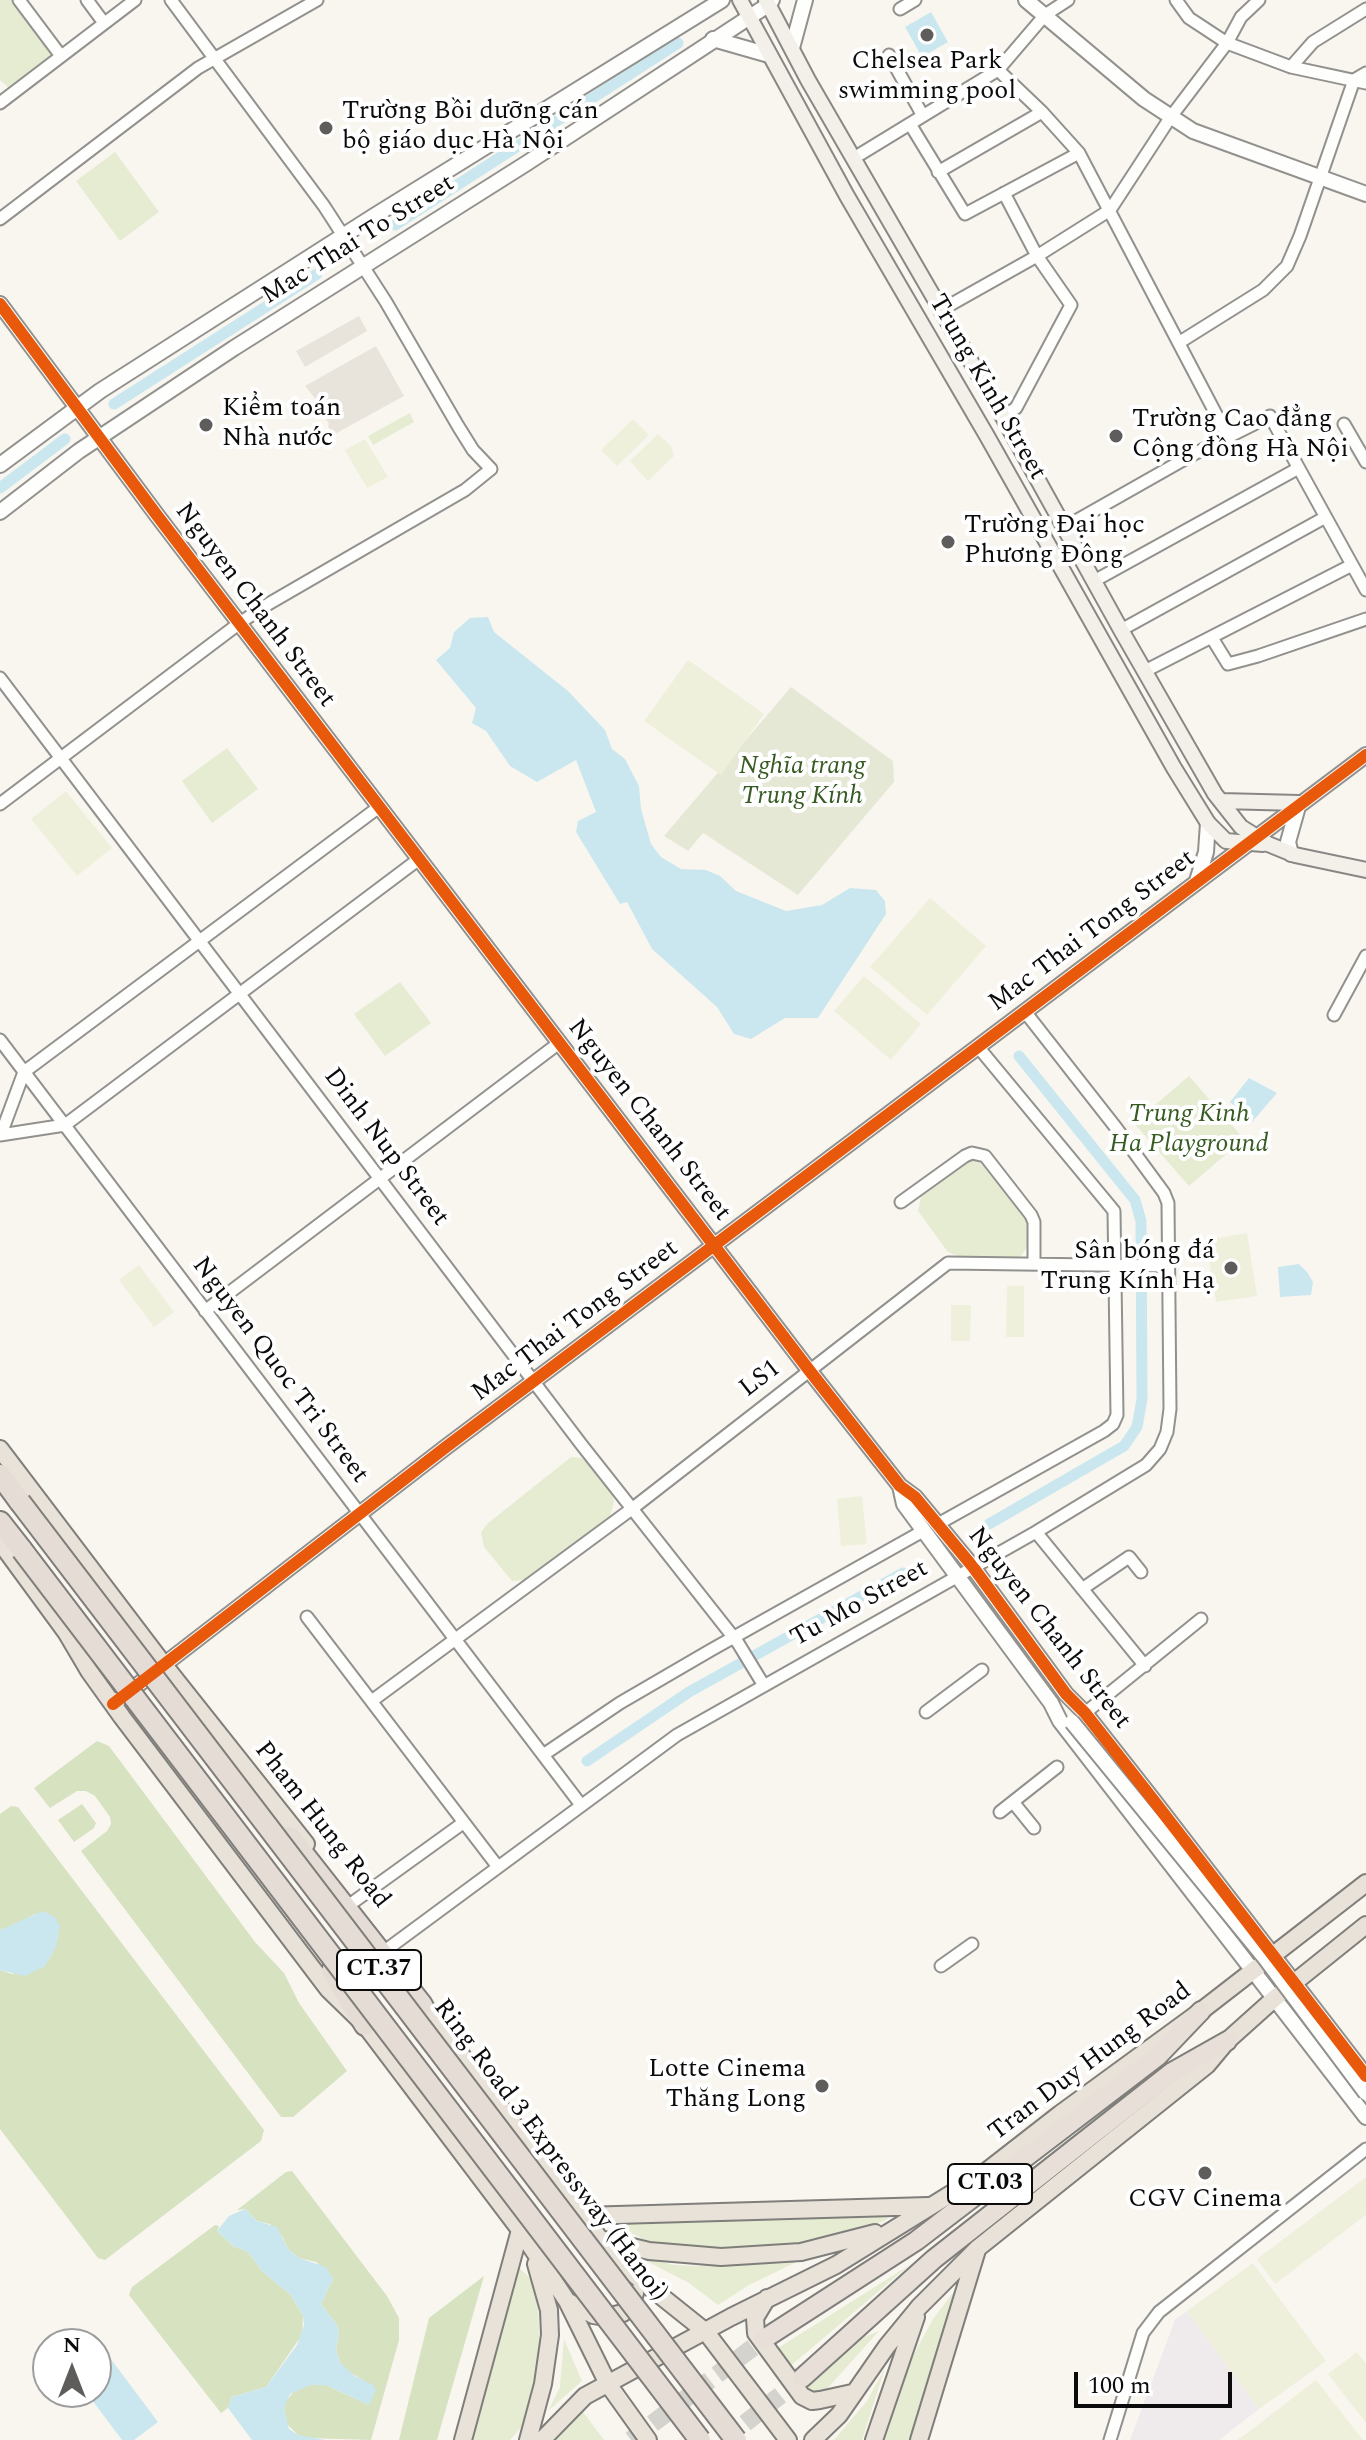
<!DOCTYPE html>
<meta charset="utf-8">
<style>
body{margin:0}
#map{position:relative;width:1366px;height:2440px;overflow:hidden;background:#f9f6f0;font-family:Spectral,serif}
canvas{display:block}
.north{position:absolute;left:32px;top:2328px;width:80px;height:80px;box-sizing:border-box;background:#fff;border:2px solid #9d9d9d;border-radius:50%;rotate:0deg;font-size:22px;font-weight:700;line-height:32px;text-align:center;color:#0b0b0b}
.north::after{content:'';display:block;margin:auto;width:28px;height:36px;background:#5e5d5b;clip-path:polygon(50% 0,100% 100%,50% 72%,0 100%)}
.scale{position:absolute;left:1074px;top:2372px;width:158px;height:36px;box-sizing:border-box;border:4px solid #0b0b0b;border-top:0;padding-left:10px;font-size:24px;line-height:28px;white-space:nowrap;color:#0b0b0b;-webkit-text-stroke:6px #fff;paint-order:stroke}
</style>
<div id="map">
<canvas width="1366" height="2440"></canvas>
<div class="north">N</div>
<div class="scale">100 m</div>
</div>
<script>
const context = document.querySelector('canvas').getContext('2d');
context.lineJoin = 'round';
function fillPath(path, color) { context.fillStyle = color; context.fill(path, 'evenodd'); }
const shape = rows => new Path2D(rows.map(r => 'M' + r).join(''));
function trace(path, color, width, dash) { context.strokeStyle = color; context.lineWidth = width; context.lineCap = dash ? 'butt' : 'round'; context.setLineDash(dash || []); context.stroke(path); }
function write(font, color, halo, rows, align = 'center') {
  context.font = font + ' Spectral,serif'; context.lineWidth = 8; context.setLineDash([]); context.textBaseline = 'middle'; context.strokeStyle = halo; context.fillStyle = color; for (const [text, x, y, turn = 0] of rows) {
    context.save(); context.translate(x, y); context.rotate((+turn || 0) * Math.PI / 180); context.textAlign = isNaN(turn) ? turn : align; if (halo) context.strokeText(text, 0, 0); context.fillText(text, 0, 0); context.restore();
  }
}
const industrial = shape([
 [1187,2311,1259,2409,1219,2440,1130,2440,1175,2320]
]);
const green = shape([
 [0,0,14,0,52,54,14,87,9,88,0,80],
 [115,152,159,212,120,241,76,181],
 [410,413,414,422,373,445,368,436],
 [227,748,258,789,212,823,182,781],
 [400,982,431,1023,385,1056,354,1014],
 [1189,1076,1244,1139,1189,1186,1134,1123],
 [975,1160,982,1164,1026,1217,1029,1244,1019,1259,966,1259,948,1252,918,1211,921,1197,970,1161],
 [571,1457,582,1458,587,1461,613,1494,614,1502,610,1516,525,1580,512,1581,484,1547,481,1533,487,1524],
 [900,2210,884,2221,822,2241,747,2250,678,2250,658,2247,611,2222],
 [635,2255,674,2265,698,2266,805,2258,749,2285,718,2305,689,2283],
 [911,2264,788,2368,775,2350],
 [516,2265,529,2277,538,2296,540,2365,532,2408,524,2424,510,2440,469,2440],
 [961,2282,916,2440,881,2440,895,2397,914,2354,933,2319],
 [879,2331,826,2390,816,2394,810,2393,808,2385,832,2361,859,2339],
 [564,2339,582,2381,548,2411,560,2387],
 [885,2368,862,2440,834,2440,867,2401],
 [583,2412,604,2440,553,2440]
]);
const forest = shape([
 [97,1741,109,1746,255,1942,284,1973,299,2003,347,2071,293,2117,281,2117,81,1851,107,1831,111,1824,110,1817,95,1796,86,1791,77,1791,50,1808,34,1788],
 [82,1804,96,1823,94,1828,74,1842,58,1820],
 [11,1806,18,1807,264,2130,261,2141,105,2260,98,2258,0,2129,0,1970,12,1974,50,1958,58,1937,35,1914,17,1924,0,1930,0,1814],
 [292,2171,387,2296,399,2318,399,2340,371,2440,308,2438,298,2435,287,2424,284,2408,286,2401,296,2389,311,2385,326,2385,369,2405,363,2380,346,2370,340,2363,336,2350,339,2332,337,2325,321,2304,333,2279,316,2262,299,2258,288,2249,282,2236,270,2224,257,2221,245,2209,237,2210,286,2172],
 [215,2225,219,2226,217,2231,233,2246,248,2252,263,2272,291,2295,303,2316,302,2335,266,2387,232,2397,228,2408,221,2413,129,2295,132,2287],
 [484,2276,437,2440,399,2440,429,2318]
]);
const cemetery = shape([
 [791,687,893,761,894,782,798,895,703,833,688,851,664,836]
]);
const pitch = shape([
 [633,419,649,435,617,466,601,450],
 [658,434,671,446,674,456,648,481,630,461],
 [365,439,388,477,367,488,345,450],
 [688,660,764,714,721,775,644,721],
 [66,791,112,848,77,876,31,819],
 [930,898,986,946,927,1015,870,967],
 [864,976,921,1024,891,1060,834,1011],
 [1247,1233,1257,1296,1216,1302,1206,1240],
 [139,1265,174,1312,154,1327,119,1280],
 [1007,1286,1024,1286,1024,1337,1006,1337],
 [951,1305,971,1305,970,1341,951,1341],
 [862,1496,867,1544,841,1546,837,1499],
 [1366,2177,1366,2215,1275,2284,1257,2259],
 [1253,2263,1326,2361,1259,2409,1187,2311],
 [1357,2352,1366,2364,1366,2423,1328,2374],
 [1316,2380,1363,2440,1237,2440,1246,2434]
]);
const plaza = shape([
 [359,316,367,331,305,367,296,351],
 [376,346,404,396,333,435,328,426,329,424,316,404,318,402,305,386]
]);
const water = shape([
 [931,12,948,42,922,57,905,27],
 [488,617,494,632,568,691,605,730,612,749,625,759,639,786,641,809,651,844,661,857,681,869,706,870,720,876,736,891,786,911,822,905,850,888,876,890,885,901,886,914,818,1018,785,1018,751,1039,734,1034,717,1007,652,949,627,902,620,904,576,832,578,821,596,812,576,760,537,782,510,766,486,731,472,723,476,708,436,660,450,648,454,632,470,618],
 [1249,1078,1277,1093,1252,1122,1230,1102],
 [1299,1264,1307,1272,1313,1282,1311,1295,1280,1297,1278,1267],
 [43,1911,55,1917,60,1926,56,1947,45,1966,25,1976,0,1970,0,1930],
 [245,2209,257,2221,277,2227,288,2249,299,2258,326,2267,333,2279,321,2304,337,2325,339,2332,336,2350,340,2363,355,2376,373,2385,376,2390,369,2405,326,2385,311,2385,290,2394,284,2408,289,2429,298,2435,325,2440,252,2440,228,2408,232,2397,266,2387,297,2345,304,2325,303,2316,291,2295,263,2272,248,2252,233,2246,217,2231,229,2216],
 [98,2342,158,2422,134,2440,122,2440,86,2392,96,2392,95,2344]
]);
const canal = shape([
 [395,225,678,43],
 [114,404,317,274],
 [0,488,65,439],
 [989,1524,1124,1446,1137,1427,1142,1399,1141,1221,1135,1200,1019,1056],
 [587,1761,689,1692,903,1573]
]);
const trunkTunnel = shape([
 [631,2440,764,2339],
 [724,2440,802,2378]
]);
const minor = shape([
 [19,0,61,56],
 [87,0,104,23],
 [1176,0,1189,18,1227,43,1291,67,1366,83],
 [900,9,915,0],
 [889,55,923,116],
 [1291,67,1313,42,1366,9],
 [998,70,1042,112,1079,153,1228,437],
 [0,103,135,0],
 [910,124,965,214,1079,153],
 [854,158,998,70,1045,15,1068,0],
 [938,172,1042,112],
 [0,219,198,68,317,0],
 [941,310,1037,256,1110,210,1170,118,1227,43,1241,17,1259,0],
 [1180,342,1263,290,1287,266,1300,236,1354,80,1366,73],
 [1003,417,1016,408,1071,305,1037,256,1004,193],
 [1344,424,1366,462],
 [1065,527,1192,455,1270,416,1366,590],
 [1094,581,1297,469],
 [1121,630,1324,518],
 [1212,638,1228,664,1258,656,1366,619],
 [1145,671,1352,565],
 [0,678,581,1444,738,1643,763,1684],
 [0,804,241,622,270,603,465,490,491,469,473,450,458,426,386,302,324,206,171,0],
 [1334,1015,1366,956],
 [0,1040,581,1805],
 [1,1134,24,1072,379,807],
 [0,1135,65,1125,419,859],
 [901,1202,965,1156,972,1153,985,1156,1031,1215,1034,1222,1034,1264],
 [205,1311,559,1043],
 [938,1524,1104,1431,1113,1424,1117,1415,1114,1211,979,1048],
 [1036,1532,1145,1666],
 [1082,1589,1129,1557,1141,1572],
 [307,1617,498,1867],
 [373,1700,633,1508,948,1263,1169,1266],
 [926,1712,982,1670],
 [1085,1713,1201,1619],
 [543,1755,620,1703,711,1650,923,1531],
 [1013,1802,1034,1828],
 [1000,1812,1057,1767],
 [352,1903,463,1823],
 [386,1950,677,1735,1036,1532,1146,1465,1160,1449,1167,1432,1170,1409,1168,1203,1164,1193,1117,1129,1026,1013],
 [941,1966,972,1944],
 [1110,2440,1143,2333,1159,2312,1366,2149]
]);
const tertiary = shape([
 [1026,0,1144,99,1193,131,1366,194],
 [713,39,769,55],
 [792,48,805,0],
 [0,304,156,514,809,1370,900,1486,915,1497,973,1567,1066,1694,1085,1713,1151,1797,1366,2076],
 [0,465,100,391,374,216,722,0],
 [0,512,79,451,234,348,527,163,768,5,772,0],
 [1291,854,1288,842,1299,803],
 [1197,881,1206,852,1208,823],
 [900,1486,904,1504,1051,1703,1060,1721,1366,2117],
 [113,1704,446,1447,1366,755]
]);
const secondary = shape([
 [740,0,847,196,987,436,1174,768,1208,823,1226,841,1263,844],
 [766,0,808,80,1003,417,1121,630,1215,794,1241,827,1268,844,1295,855,1366,870],
 [1221,801,1299,803]
]);
const primary = shape([
 [0,1449,164,1665,306,1844],
 [0,1542,66,1632,89,1671,122,1717,328,1989,365,2025,520,2230,567,2301,608,2384,648,2440],
 [416,1995,600,2239,631,2272,706,2332,788,2440],
 [582,2216,928,2206],
 [600,2239,649,2251,721,2257,801,2252,875,2233],
 [767,2298,755,2318,756,2333,802,2396,812,2401,820,2400,852,2393],
 [567,2301,593,2315,605,2317,623,2313,631,2306,635,2293],
 [463,2440,520,2230],
 [528,2440,543,2384,550,2335,549,2310,536,2264],
 [542,2440,585,2396,731,2317,836,2265,983,2174,1060,2114,1201,2011,1366,1883],
 [813,2440,839,2415,887,2346,919,2307,978,2248,1207,2065,1227,2041,1275,1998,1366,1925],
 [874,2440,916,2317],
 [919,2440,977,2250]
]);
const trunk = shape([
 [764,2339,916,2241,1158,2056,1201,2011],
 [802,2378,934,2259,1172,2072,1227,2041]
]);
const motorway = shape([
 [0,1475,20,1502],
 [0,1522,22,1550],
 [290,1837,422,2005],
 [332,1971,365,2025]
]);
const tertiaryBridge = shape([
 [1072,1722,1265,1958,1366,2093]
]);
const motorwayBridge = shape([
 [20,1502,736,2440],
 [22,1550,700,2440]
]);
const cycleway = shape([
 [0,304,156,514,809,1370,900,1486,915,1497,973,1567,1066,1694,1085,1713,1151,1797,1366,2076],
 [113,1704,446,1447,1366,755]
]);
const markers = [
 [927,35,8,"#5e5d5b"],
 [326,128,8,"#5e5d5b"],
 [206,425,8,"#5e5d5b"],
 [1116,436,8,"#5e5d5b"],
 [948,542,8,"#5e5d5b"],
 [1231,1268,8,"#5e5d5b"],
 [822,2086,8,"#5e5d5b"],
 [1205,2173,8,"#5e5d5b"]
];
const shields = [
 [379,1970,84],
 [990,2184,84]
];
const shieldNames = [
 ["CT.37",379,1970],
 ["CT.03",990,2184]
];
const poiNames = [
 ["Chelsea Park",927,63,"center"],
 ["swimming pool",927,93,"center"],
 ["Trường Bồi dưỡng cán",342,113],
 ["bộ giáo dục Hà Nội",342,143],
 ["Kiểm toán",222,410],
 ["Nhà nước",222,440],
 ["Trường Cao đẳng",1132,421],
 ["Cộng đồng Hà Nội",1132,451],
 ["Trường Đại học",964,527],
 ["Phương Đông",964,557],
 ["Sân bóng đá",1215,1253,"right"],
 ["Trung Kính Hạ",1215,1283,"right"],
 ["Lotte Cinema",806,2071,"right"],
 ["Thăng Long",806,2101,"right"],
 ["CGV Cinema",1205,2201,"center"]
];
const streetNames = [
 ["Mac Thai To Street",359,241,-32],
 ["Trung Kinh Street",986,388,60],
 ["Nguyen Chanh Street",254,606,53],
 ["Mac Thai Tong Street",1093,932,-37],
 ["Nguyen Chanh Street",648,1121,52],
 ["Dinh Nup Street",385,1148,53],
 ["Mac Thai Tong Street",576,1322,-37],
 ["Nguyen Quoc Tri Street",279,1371,53],
 ["LS1",761,1380,-38],
 ["Tu Mo Street",860,1605,-29],
 ["Nguyen Chanh Street",1048,1629,52],
 ["Pham Hung Road",321,1826,52],
 ["Tran Duy Hung Road",1091,2063,-37],
 ["Ring Road 3 Expressway (Hanoi)",549,2151,53]
];
const parkNames = [
 ["Nghĩa trang",802,768],
 ["Trung Kính",802,798],
 ["Trung Kinh",1189,1116],
 ["Ha Playground",1189,1146]
];
fillPath(industrial, '#efeaec');
fillPath(green, '#e5ecd2');
fillPath(forest, '#d7e2c1');
fillPath(cemetery, '#e6e8d6');
fillPath(pitch, '#eef0db');
fillPath(plaza, '#e8e4dc');
fillPath(water, '#cae7ef');
trace(canal, '#cae7ef', 11);
trace(trunkTunnel, '#d5d3ce', 18, [18, 9]);
trace(minor, '#92918e', 15);
trace(tertiary, '#92918e', 18);
trace(secondary, '#898785', 18);
trace(primary, '#7f7e7b', 20);
trace(trunk, '#7f7e7b', 22);
trace(motorway, '#7f7e7b', 24);
trace(minor, '#fefefd', 11);
trace(tertiary, '#fefefd', 14);
trace(secondary, '#f3f0e9', 14);
trace(primary, '#e9e2d9', 16);
trace(trunk, '#e8dfd8', 18);
trace(motorway, '#e6dcd6', 20);
trace(tertiaryBridge, '#92918e', 18, []);
trace(motorwayBridge, '#7f7e7b', 24, []);
trace(tertiaryBridge, '#fefefd', 14);
trace(motorwayBridge, '#e6dcd6', 20);
trace(cycleway, '#e8590c', 12);
for (const [x, y, r, color] of markers) { const dot = new Path2D(); dot.arc(x, y, r, 0, 2 * Math.PI); context.fillStyle = color; context.fill(dot); trace(dot, '#fff', 3); }
for (const [x, y, w] of shields) { const box = new Path2D(); box.roundRect(x - w / 2, y - 20, w, 40, 6); context.fillStyle = '#fff'; context.fill(box); trace(box, '#0b0b0b', 2); }
write('bold 24px', '#0b0b0b', null, shieldNames);
write('26px', '#0b0b0b', '#fff', poiNames, 'left');
write('26px', '#0b0b0b', '#fff', streetNames);
write('italic 26px', '#375b23', '#fff', parkNames);
</script>
